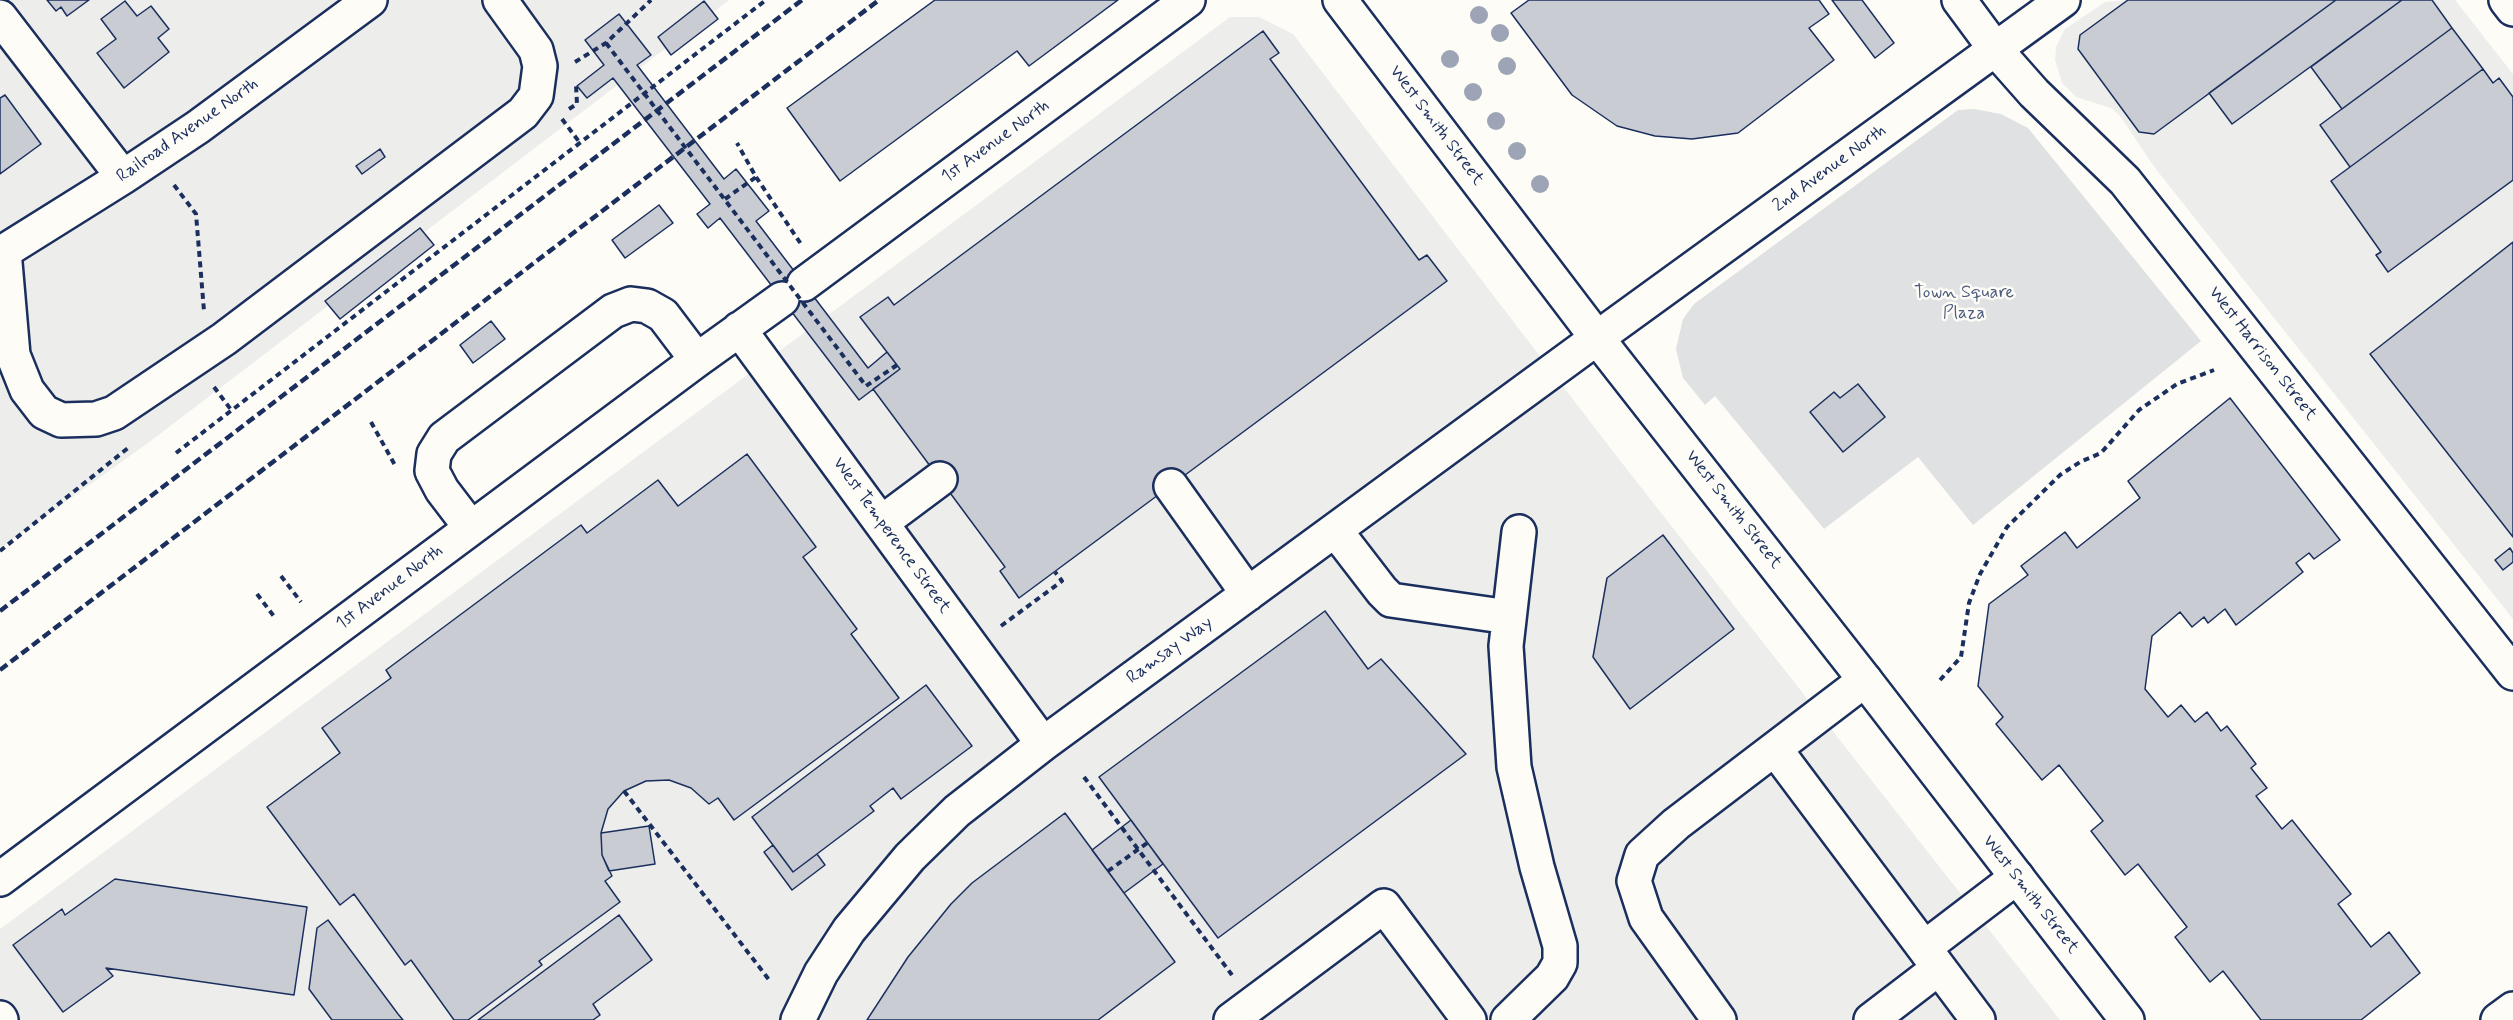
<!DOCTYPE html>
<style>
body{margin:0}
canvas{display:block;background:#fdfcf7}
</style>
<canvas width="2513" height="1020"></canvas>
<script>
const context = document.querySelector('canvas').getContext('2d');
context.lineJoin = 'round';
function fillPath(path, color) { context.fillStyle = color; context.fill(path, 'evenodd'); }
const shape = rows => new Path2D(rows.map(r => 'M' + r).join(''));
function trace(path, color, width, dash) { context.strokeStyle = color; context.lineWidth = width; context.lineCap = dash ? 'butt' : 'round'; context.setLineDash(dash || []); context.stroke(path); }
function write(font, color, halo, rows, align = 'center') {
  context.font = font + ' Mynerve,sans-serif'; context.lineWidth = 5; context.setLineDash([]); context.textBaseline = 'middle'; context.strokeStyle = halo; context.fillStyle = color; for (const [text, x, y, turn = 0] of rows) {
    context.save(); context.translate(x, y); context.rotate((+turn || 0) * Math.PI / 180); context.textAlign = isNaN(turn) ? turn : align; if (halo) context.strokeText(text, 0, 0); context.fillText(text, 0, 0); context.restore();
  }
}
const built = shape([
 [0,0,729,0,148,443,0,549],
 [2127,0,2455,0,2513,74,2513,619,2155,168,2120,116,2111,108,2076,97,2062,83,2055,60,2056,47,2065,29,2105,2],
 [1230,17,1259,17,1293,34,1618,458,2060,1020,0,1020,0,929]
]);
const green = shape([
 [1974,109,2001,114,2028,128,2201,341,1973,525,1918,457,1824,529,1715,396,1705,405,1683,378,1676,349,1683,319,1694,304,1958,110]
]);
const building = shape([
 [47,0,89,0,67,16,61,7,56,11,47,0],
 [935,0,1118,0,1029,66,1017,51,840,181,787,108,935,0],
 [1529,0,1819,0,1829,14,1809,28,1834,60,1738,133,1692,139,1655,136,1617,126,1572,95,1511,13,1529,0],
 [1832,0,1862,0,1894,43,1875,58,1832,0],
 [2128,0,2336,0,2154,134,2139,132,2078,49,2080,35,2128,0],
 [2336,0,2402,0,2232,124,2209,93,2336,0],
 [2402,0,2432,0,2452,28,2342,109,2311,67,2402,0],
 [125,1,137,16,151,6,169,29,158,38,169,52,124,88,97,53,116,39,101,19,125,1],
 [704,1,718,19,671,55,658,37,704,1],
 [619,14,651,55,637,65,724,179,736,169,769,211,756,221,868,368,887,352,900,369,859,400,720,218,708,228,697,214,710,204,613,78,587,98,577,86,604,65,585,40,619,14],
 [2452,28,2483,69,2350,167,2320,125,2452,28],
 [1263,31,1279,53,1270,59,1419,260,1427,255,1447,281,1019,598,1000,571,1005,567,873,389,900,369,860,317,888,297,894,305,1263,31],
 [2483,69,2493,83,2499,78,2513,97,2513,180,2388,272,2376,255,2381,252,2331,181,2483,69],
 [5,95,41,144,0,174,0,98,5,95],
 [380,149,385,157,362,174,356,166,380,149],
 [659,205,673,223,625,258,612,240,659,205],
 [420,228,434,245,340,319,325,301,420,228],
 [2513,242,2513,537,2370,354,2513,242],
 [491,321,505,339,473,363,460,345,491,321],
 [1858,384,1885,417,1843,452,1810,412,1834,392,1840,398,1858,384],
 [2230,398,2340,540,2314,559,2309,553,2296,563,2303,572,2236,625,2225,609,2208,623,2204,617,2192,627,2180,612,2152,636,2145,689,2168,717,2181,705,2195,722,2207,712,2221,731,2227,726,2256,764,2251,768,2267,788,2256,796,2282,829,2292,820,2351,894,2338,904,2371,947,2389,932,2420,973,2361,1020,2261,1020,2223,971,2210,982,2175,937,2187,927,2138,864,2125,875,2091,831,2103,821,2059,765,2042,780,1996,724,2003,717,1978,686,1989,604,2028,575,2021,566,2065,532,2077,548,2140,498,2128,481,2230,398],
 [747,454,816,547,803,557,857,629,851,634,899,698,734,820,718,798,709,804,691,788,669,780,646,781,624,791,608,809,601,833,602,855,612,876,605,881,620,902,539,961,542,965,468,1020,454,1020,411,960,405,965,354,894,340,905,267,807,340,753,322,728,391,678,386,670,581,525,587,533,658,480,678,506,747,454],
 [1663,535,1734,629,1630,709,1593,657,1607,578,1663,535],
 [2510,548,2513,553,2513,562,2503,570,2495,560,2510,548],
 [1325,611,1368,669,1381,659,1466,754,1218,938,1099,777,1325,611],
 [926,685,972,746,901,799,893,788,870,806,874,811,793,872,752,817,926,685],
 [1065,813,1175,962,1098,1020,867,1020,908,957,951,904,972,883,1065,813],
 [1131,820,1163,864,1124,893,1092,850,1131,820],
 [649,826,655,864,609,871,602,855,601,833,649,826],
 [773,845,793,872,817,854,825,865,792,890,764,852,773,845],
 [115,879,307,907,294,995,106,968,113,976,63,1012,13,945,62,909,65,915,115,879],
 [619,915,652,960,593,1004,600,1015,593,1020,478,1020,619,915],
 [328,920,398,1014,403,1020,332,1020,309,989,317,928,328,920]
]);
const path = shape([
 [575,62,606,43,651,0],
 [569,109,577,104,576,85],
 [562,119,580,143],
 [756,177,801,244],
 [174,185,196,214,204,311],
 [725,199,756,177,737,143],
 [214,387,232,411],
 [371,422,396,467],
 [176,453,766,0],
 [0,551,128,448],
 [281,576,301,602],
 [257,594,276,619],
 [1001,626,1062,581,1055,572],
 [1940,680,1961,657,1969,603,1980,574,2007,527,2060,475,2080,462,2101,453,2139,410,2177,384,2214,370],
 [1084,777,1232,975],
 [624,791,770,981]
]);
const minor = shape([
 [1959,0,1996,50,2034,93,2125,181,2513,673],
 [2506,0,2513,9],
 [0,17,123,177],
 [4,251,13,355,27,390,44,412,61,420,96,419,114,413,224,339,523,113,536,96,540,66,536,50,500,0],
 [0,254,123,177,198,127,370,0],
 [804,284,1188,0],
 [739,329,1043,744],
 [1171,486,1248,594],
 [881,523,940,479],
 [471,528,442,490,432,471,434,454,444,438,613,311,631,304,647,306,663,315,697,360],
 [1335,530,1382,591,1391,600,1509,617],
 [1775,749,1978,1020],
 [0,879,697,360,782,299],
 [1924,948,2017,877],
 [0,1018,1,1020],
 [798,1020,821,973,849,930,910,857,957,811,1043,744,1597,338,2063,0],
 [1231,1020,1384,906,1469,1020],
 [1508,1020,1552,977,1560,963,1560,946,1537,867,1514,767,1506,646,1519,532],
 [1719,1020,1646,918,1634,881,1642,855,1676,824,1865,680],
 [1871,1020,1939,968],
 [2498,1020,2513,1009]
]);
const major = shape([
 [1340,0,1597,338,1865,680,2127,1020]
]);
const rail = shape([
 [0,611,802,0],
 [0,670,879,0]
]);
const pathBridge = shape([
 [606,43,866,386,897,365],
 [1108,871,1147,843]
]);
const trees = [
 [1479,15],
 [1500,33],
 [1450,59],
 [1507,66],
 [1473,92],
 [1496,121],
 [1517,151],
 [1540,184]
];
const streetNames = [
 ["West Smith Street",1436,126,53],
 ["Railroad Avenue North",188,131,-35],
 ["1st Avenue North",996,142,-36],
 ["2nd Avenue North",1830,169,-36],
 ["West Harrison Street",2262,354,52],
 ["West Smith Street",1733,510,52],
 ["West Temperence Street",891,536,54],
 ["1st Avenue North",390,588,-37],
 ["Ramsay Way",1170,651,-36],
 ["West Smith Street",2030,895,52]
];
const parkNames = [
 ["Town Square",1964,293],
 ["Plaza",1964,314]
];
fillPath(built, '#edeeec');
fillPath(green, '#e0e1e3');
fillPath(building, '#c9ccd3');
trace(building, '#1b2f5e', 1.5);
trace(minor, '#1b2f5e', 38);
trace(major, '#1b2f5e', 38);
trace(path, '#1b2f5e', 4, [6, 4.5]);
trace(minor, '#fdfcf7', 33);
trace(major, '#fdfcf7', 33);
trace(rail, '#1b2f5e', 4.5, [9, 4.5]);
trace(pathBridge, '#1b2f5e', 4, [6, 4.5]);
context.fillStyle = '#9ca4b5';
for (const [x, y] of trees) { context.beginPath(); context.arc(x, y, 9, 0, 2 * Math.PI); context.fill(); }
write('18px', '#1b2f5e', '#fdfcf7', streetNames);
write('18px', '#4c5c7f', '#fdfcf7', parkNames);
</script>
